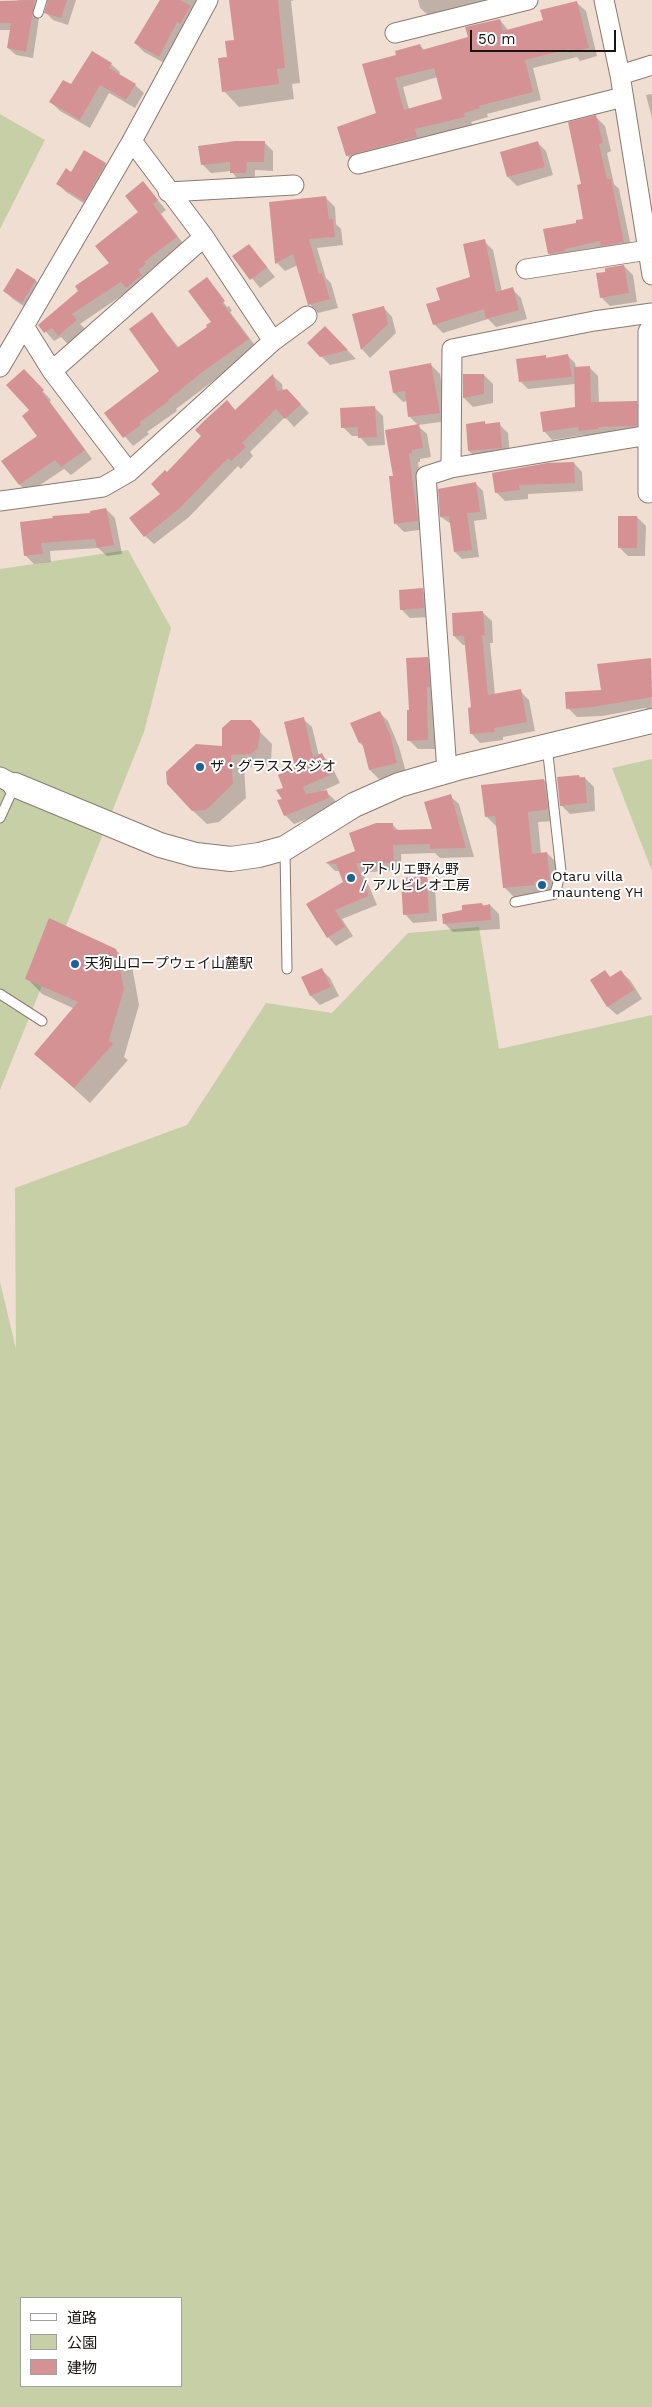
<!DOCTYPE html>
<meta charset="utf-8">
<style>
body{margin:0}
#map{position:relative;width:652px;height:2407px;overflow:hidden;background:#f0ded3;font-family:"Work Sans","Noto Sans JP",sans-serif}
canvas{display:block}
.legend{position:absolute;left:20px;top:2297px;width:162px;height:90px;box-sizing:border-box;background:#fff;border:1px solid #a3a19f;margin:0;padding:6px 9px;list-style:none;font-size:15px;color:#1a1410}
.legend li{display:flex;align-items:center;gap:10px;height:25px}
.legend b{width:25px;border:1px solid #a3a19f}
.scale{position:absolute;left:470px;top:30px;width:146px;height:22px;box-sizing:border-box;border:2px solid #1a1410;border-top:0;padding-left:6px;font-size:15px;line-height:18px;white-space:nowrap;color:#1a1410;-webkit-text-stroke:4px #fff;paint-order:stroke}
</style>
<div id="map">
<canvas width="652" height="2407"></canvas>
<ul class="legend">
<li><b style="height:6px;background:#fff"></b>道路</li>
<li><b style="height:14px;background:#c6cfa6"></b>公園</li>
<li><b style="height:14px;background:#d49294"></b>建物</li>
</ul>
<div class="scale">50 m</div>
</div>
<script>
const context = document.querySelector('canvas').getContext('2d');
context.lineJoin = 'round';
function fillPath(path, color) { context.fillStyle = color; context.fill(path, 'evenodd'); }
const shape = rows => new Path2D(rows.map(r => 'M' + r).join(''));
function trace(path, color, width, dash) { context.strokeStyle = color; context.lineWidth = width; context.lineCap = dash ? 'butt' : 'round'; context.setLineDash(dash || []); context.stroke(path); }
function write(font, color, halo, rows, align = 'center') {
  context.font = font + ' "Work Sans","Noto Sans JP",sans-serif'; context.lineWidth = 4; context.setLineDash([]); context.textBaseline = 'middle'; context.strokeStyle = halo; context.fillStyle = color; for (const [text, x, y, turn = 0] of rows) {
    context.save(); context.translate(x, y); context.rotate((+turn || 0) * Math.PI / 180); context.textAlign = isNaN(turn) ? turn : align; if (halo) context.strokeText(text, 0, 0); context.fillText(text, 0, 0); context.restore();
  }
}
const green = shape([
 [0,114,45,140,0,229],
 [128,550,171,628,144,732,0,1090,0,569],
 [652,759,652,871,612,768],
 [479,927,499,1049,652,1015,652,2407,0,2407,0,1282,16,1349,15,1188,187,1125,266,1003,332,1013,408,933],
 [21,2298,181,2298,181,2386,21,2386]
]);
const shadow = shape([
 [18,0,76,0,68,25,53,20,46,13,48,2,45,2,39,18,33,58,16,55,8,48,11,30,0,30,0,3,17,3],
 [160,0,209,0,168,65,144,52,135,43],
 [230,0,295,0,291,1,300,83,292,84,294,99,239,107,224,91,228,58,236,41],
 [418,0,527,0,429,16,420,8],
 [577,3,586,11,597,56,580,61,577,57,533,68,541,100,487,114,488,117,471,122,473,126,423,137,425,146,355,164,347,155,378,114,398,56,420,45,425,51,469,38,500,20,509,31,544,21],
 [438,77,443,100,409,109,403,87],
 [111,64,120,72,119,75,135,85,144,93,135,108,109,93,90,128,60,111,51,102,72,86],
 [652,94,652,118,646,95],
 [596,117,605,126,611,151,607,153,614,184,619,189,632,251,558,262,549,254,578,224,585,220,583,185],
 [264,142,273,151,273,171,255,170,255,182,240,182,231,171,211,173,202,164],
 [537,142,546,151,553,175,517,186,508,177,501,153],
 [105,164,114,173,93,209,66,192,58,184,72,174],
 [151,192,166,210,161,214,185,246,130,290,80,324,85,329,68,344,61,337,54,341,40,325,111,263],
 [326,198,335,207,336,224,341,229,343,245,317,248,326,278,331,283,338,308,318,313,310,304,298,265,285,271,277,263],
 [484,241,493,250,502,292,512,289,521,298,527,319,496,327,488,319,443,333,434,324,442,301,472,278],
 [249,245,275,277,260,288,234,256],
 [624,266,633,275,637,302,610,306,601,297,607,273],
 [17,270,36,281,44,290,31,311,13,299,4,291],
 [207,279,214,287,212,287,227,307,229,306,232,311,230,312,257,348,176,409,177,411,147,432,149,434,133,446,105,413,161,371,152,314,179,348,209,327,213,322],
 [384,308,392,317,396,333,370,358,362,349],
 [325,327,356,359,330,365,321,356],
 [545,356,548,359,568,356,575,363,576,368,590,368,598,376,599,403,636,402,644,411,644,433,588,438,584,435,552,440,544,431,576,408,575,384,528,389,520,381],
 [431,365,440,374,448,421,418,425,409,416,407,401,403,402,394,393],
 [464,375,484,375,493,384,493,403,473,407,464,398],
 [273,376,282,384,283,391,287,390,309,413,294,427,285,417,250,452,253,456,241,469,238,466,189,517,154,544,145,536,162,494,167,474,202,436,227,402,236,411],
 [32,380,51,400,50,402,92,459,71,475,64,469,28,493,20,485,39,436,31,410],
 [374,407,383,416,385,445,368,446,359,436,352,436,343,427],
 [484,422,487,425,499,424,508,433,510,457,478,460,469,451,467,425],
 [418,426,427,434,431,457,420,459,420,462,418,462,426,529,404,532,395,523,394,477],
 [574,463,582,472,583,491,528,494,528,499,505,501,496,492],
 [475,483,483,491,487,519,474,521,479,557,462,559,455,552,451,524,441,517],
 [106,509,115,518,122,554,107,556,98,548,50,551,51,562,34,564,25,555,21,523,92,514],
 [637,517,646,526,645,556,628,556,619,547],
 [422,590,431,599,432,617,410,618,401,609],
 [483,613,492,621,493,643,490,643,495,695,520,691,529,700,535,731,503,737,503,740,480,743,472,734,473,708,466,645,463,645,454,636],
 [427,658,436,667,437,749,418,749,409,740,410,711],
 [651,659,652,711,645,708,602,716,577,717,568,708,602,692],
 [379,712,388,721,399,747,406,772,379,779,370,770,364,747,360,743,352,724],
 [303,719,312,727,319,756,321,754,330,763,340,783,320,792,326,792,335,800,337,807,294,824,285,815,284,788,296,768],
 [250,722,272,744,271,761,265,767,244,767,246,798,219,822,207,824,193,811,224,747],
 [578,776,585,778,594,787,595,811,570,814,561,805],
 [544,780,555,791,556,821,538,822,541,854,547,853,558,864,561,890,515,898,504,887,497,827,486,816],
 [450,796,459,804,474,857,440,858,435,853,401,854,402,871,363,872,377,905,342,919,353,936,336,946,328,937,308,904,344,882,340,871,335,871,327,863,357,851,392,824,399,831,434,830],
 [426,877,435,886,437,921,413,923,405,914],
 [490,905,499,914,500,929,453,932,444,923,464,911,463,906],
 [116,950,132,966,139,1005,124,1057,128,1060,90,1103,36,1054,75,1009,42,994,27,978],
 [321,969,330,978,339,996,320,1005,311,996,302,978],
 [605,972,611,978,621,972,630,980,642,999,617,1015,608,1007,592,981]
]);
const building = shape([
 [35,0,26,52,7,48,11,23,0,23,0,1],
 [48,0,67,0,61,18,44,13],
 [160,0,180,0,191,6,180,24,177,22,159,57,134,43],
 [229,0,278,0,285,68,277,69,279,84,222,92,218,58,227,57,225,41,234,40],
 [577,1,589,48,570,53,569,49,525,60,533,92,479,106,480,108,464,113,465,117,415,129,417,137,346,156,337,127,376,113,362,64,396,55,395,51,420,44,422,50,468,37,465,27,500,19,503,31,543,20,540,10],
 [434,68,442,99,404,110,395,78],
 [92,51,112,63,109,68,136,84,126,100,100,85,80,120,49,102,63,80,71,84],
 [596,115,603,143,599,144,607,179,611,179,624,242,601,246,600,241,565,249,565,251,548,254,543,229,576,223,576,220,583,219,577,185,581,184,568,122],
 [235,141,265,141,264,162,247,162,246,173,230,173,230,162,201,165,198,146],
 [538,141,545,167,507,177,500,152],
 [84,150,106,163,84,201,56,184,66,168,71,172],
 [143,181,158,200,153,204,177,237,144,262,146,264,138,270,142,275,126,288,121,282,72,314,77,320,58,336,52,328,44,333,38,325,78,291,75,286,109,263,95,246,138,212,125,196],
 [326,196,329,219,333,219,335,237,309,239,319,274,322,273,330,299,308,305,293,254,275,264,269,202],
 [485,239,496,292,513,287,519,310,486,319,484,309,433,325,426,304,440,300,436,288,470,277,463,244],
 [249,244,267,267,250,280,232,256],
 [624,265,629,293,600,298,596,273,605,272,605,268],
 [17,268,36,280,22,303,3,291],
 [207,277,225,301,222,303,249,339,201,373,168,400,169,401,140,422,141,425,123,438,104,413,159,371,129,329,152,312,177,348,207,327,206,325,211,322,188,291],
 [384,306,388,324,361,350,352,314],
 [325,326,348,350,320,357,307,343],
 [568,354,572,377,519,382,516,359,546,355,546,358],
 [431,363,440,413,408,417,405,391,393,393,389,371],
 [590,366,591,402,637,401,637,426,598,427,598,429,579,431,578,427,543,432,540,412,575,407,574,367],
 [24,369,44,390,42,392,85,450,61,467,55,460,19,485,1,461,37,436,22,416,29,410,6,385],
 [273,374,277,391,287,389,301,404,285,419,276,409,242,443,246,447,231,461,228,458,180,508,144,537,129,518,160,494,151,484,165,470,167,472,201,436,195,430,205,420,227,400,235,410],
 [463,374,484,374,484,394,463,398],
 [375,406,377,437,358,438,358,427,341,428,340,408],
 [485,421,485,424,500,422,502,448,468,451,466,424],
 [419,424,423,448,412,450,412,453,409,454,418,521,394,524,389,476,393,476,385,430],
 [574,462,575,483,519,485,520,490,495,493,492,473,547,463],
 [476,482,480,512,467,513,472,550,454,552,449,516,440,517,438,489],
 [106,508,114,545,97,548,95,539,41,543,43,554,24,556,20,522,53,518,52,516,90,513,90,511],
 [618,516,637,516,637,548,618,548],
 [423,588,424,608,400,610,399,590],
 [483,611,485,635,482,635,488,695,521,689,527,722,494,728,495,732,470,734,468,708,471,707,464,636,453,636,452,613],
 [428,657,430,687,427,687,428,740,407,741,407,710,409,710,406,658],
 [651,658,652,697,593,707,566,709,565,692,601,690,597,664],
 [380,711,391,737,397,763,369,770,362,742,359,743,350,723],
 [304,717,313,757,322,753,332,774,303,787,306,794,327,790,329,798,284,816,277,800,282,799,276,790,283,788,278,775,295,767,284,722],
 [231,720,251,720,260,730,258,748,251,754,231,755,233,784,206,810,192,811,167,784,166,772,196,744,222,746,222,728],
 [579,775,579,778,585,777,587,803,560,806,557,777],
 [544,779,548,807,546,810,528,812,532,854,547,852,550,880,534,882,535,885,503,888,495,816,485,817,481,785],
 [451,794,466,848,430,849,430,844,393,845,394,863,356,863,369,896,335,910,345,927,327,938,306,904,343,882,336,864,325,863,355,851,349,833,376,823,393,823,393,830,432,829,424,802],
 [427,876,429,913,403,915,401,878],
 [482,903,483,906,490,904,491,920,443,924,442,914,462,910,462,905],
 [49,918,116,949,124,989,109,1040,113,1044,74,1088,34,1054,78,1002,25,979],
 [322,968,331,987,310,996,301,977],
 [605,970,610,977,621,970,634,990,607,1007,590,980]
]);
const service = shape([
 [38,13,42,0],
 [0,818,15,785],
 [285,850,287,969],
 [515,902,555,894,561,871,547,746],
 [0,994,42,1021]
]);
const minor = shape([
 [604,0,620,75,652,275],
 [395,33,528,0],
 [620,75,652,65],
 [358,164,623,97],
 [168,192,294,185],
 [526,269,648,250],
 [24,326,52,371,129,472],
 [273,341,307,316],
 [0,367,132,141,208,0],
 [52,371,204,237],
 [451,468,649,435],
 [648,493,648,332,652,325],
 [0,501,103,487,129,472,273,341,204,237,132,141],
 [447,771,426,476,451,468,452,349,594,321,652,313],
 [0,777,15,785]
]);
const tertiary = shape([
 [15,785,160,845,196,855,231,859,259,855,285,848,354,805,399,785,461,767,652,721]
]);
const markers = [
 [200,767,5,"#1b6397"],
 [351,878,5,"#1b6397"],
 [542,885,5,"#1b6397"],
 [75,964,5,"#1b6397"]
];
const poiNames = [
 ["ザ・グラススタジオ",210,767],
 ["アトリエ野ん野",361,870],
 ["/ アルビレオ工房",361,886],
 ["Otaru villa",552,877],
 ["maunteng YH",552,893],
 ["天狗山ロープウェイ山麓駅",85,964]
];
fillPath(green, '#c6cfa6');
fillPath(shadow, '#0003');
fillPath(building, '#d49294');
trace(service, '#8b7a70', 11);
trace(minor, '#8b7a70', 21);
trace(tertiary, '#8b7a70', 26);
trace(service, '#fff', 9);
trace(minor, '#fff', 19);
trace(tertiary, '#fff', 24);
for (const [x, y, r, color] of markers) { const dot = new Path2D(); dot.arc(x, y, r, 0, 2 * Math.PI); context.fillStyle = color; context.fill(dot); trace(dot, '#fff', 2); }
write('14px', '#1a1410', '#fff', poiNames, 'left');
</script>
